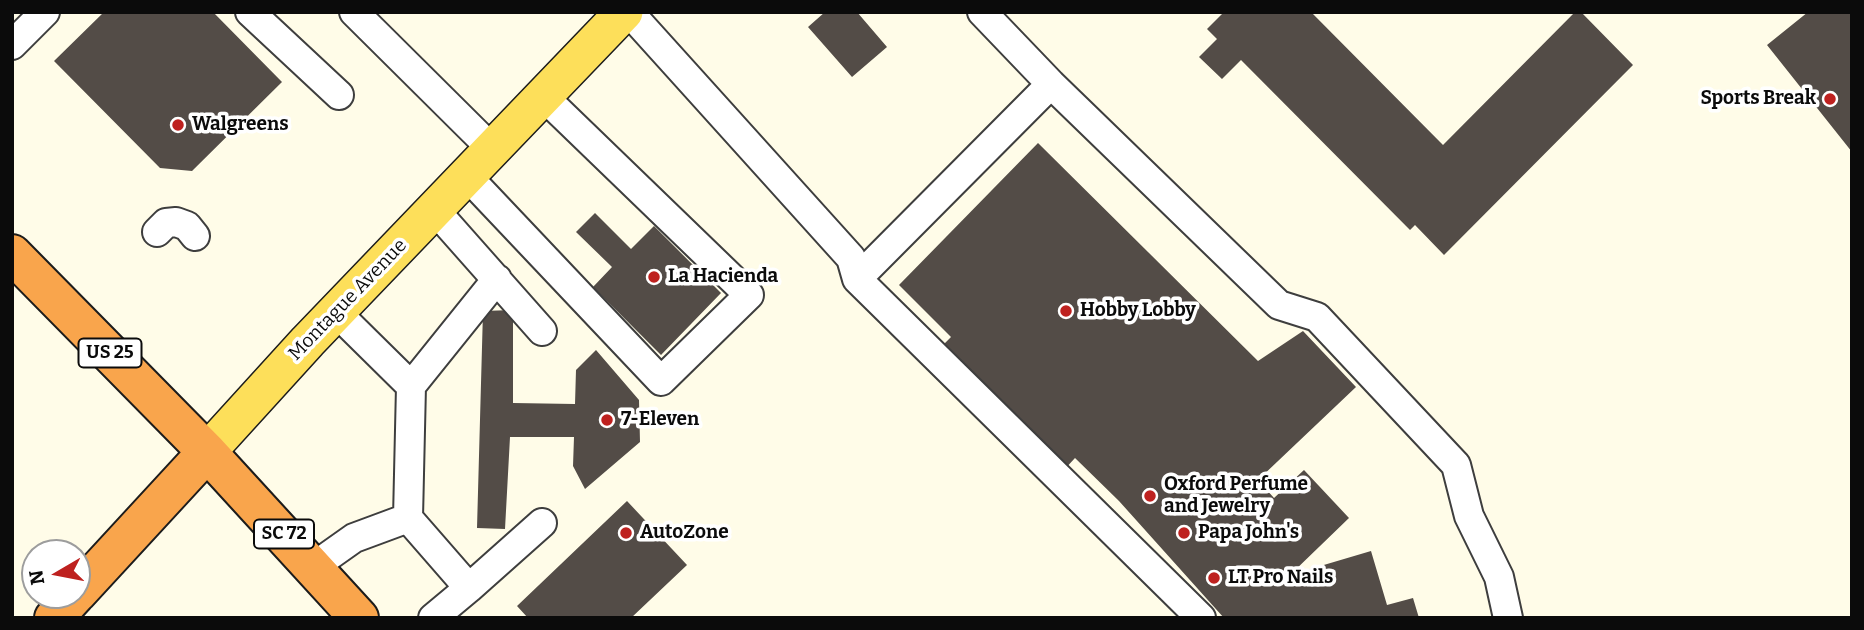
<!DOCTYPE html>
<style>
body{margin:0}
#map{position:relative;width:1864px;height:630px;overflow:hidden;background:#fffce8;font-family:Bitter,serif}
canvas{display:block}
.frame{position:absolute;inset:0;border:14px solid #0b0b0b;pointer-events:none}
.north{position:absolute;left:21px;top:539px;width:70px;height:70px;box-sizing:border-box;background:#fff;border:2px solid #9d9d9d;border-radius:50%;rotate:260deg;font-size:19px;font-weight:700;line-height:28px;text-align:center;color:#0b0b0b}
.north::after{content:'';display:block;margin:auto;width:24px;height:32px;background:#be211f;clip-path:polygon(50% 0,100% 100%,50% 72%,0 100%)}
</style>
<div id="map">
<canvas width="1864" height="630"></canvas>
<div class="frame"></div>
<div class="north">N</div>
</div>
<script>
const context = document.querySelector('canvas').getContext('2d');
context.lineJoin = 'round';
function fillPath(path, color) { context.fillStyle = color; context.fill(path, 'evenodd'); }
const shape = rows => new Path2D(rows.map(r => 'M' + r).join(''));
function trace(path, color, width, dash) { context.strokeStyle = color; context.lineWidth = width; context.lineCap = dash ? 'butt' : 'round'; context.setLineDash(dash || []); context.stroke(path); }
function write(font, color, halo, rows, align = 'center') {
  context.font = font + ' Bitter,serif'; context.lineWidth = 7; context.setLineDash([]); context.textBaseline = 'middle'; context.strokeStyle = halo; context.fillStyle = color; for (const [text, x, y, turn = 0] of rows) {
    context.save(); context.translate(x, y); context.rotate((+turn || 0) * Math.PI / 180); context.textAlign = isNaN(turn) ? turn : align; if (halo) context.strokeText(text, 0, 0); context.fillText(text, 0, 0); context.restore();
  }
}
const building = shape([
 [104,12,213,12,282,82,192,171,160,168,54,61],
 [825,12,857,12,887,47,852,77,808,27],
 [1224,12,1311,12,1443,145,1575,12,1581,12,1633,65,1444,255,1415,225,1410,230,1241,60,1222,79,1199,57,1217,39,1207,29],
 [1808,12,1852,12,1852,152,1767,45],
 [1038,143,1258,361,1303,331,1356,387,1258,480,1274,498,1304,470,1349,518,1290,575,1371,551,1387,605,1413,598,1419,618,1224,618,1119,501,1075,458,1063,471,939,349,951,337,899,285],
 [595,213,631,249,654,226,721,293,661,355,593,287,612,267,576,232],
 [513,310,513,403,575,404,576,370,596,350,639,400,640,442,585,489,573,466,574,437,510,437,505,529,477,528,483,311],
 [627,501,687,565,631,618,528,618,517,606]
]);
const minor = shape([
 [250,12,339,95],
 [354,12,492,149],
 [629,12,851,258,857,279,1201,618],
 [982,12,1051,84,1279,305,1317,317,1456,465,1469,516,1499,577,1508,618],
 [12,45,45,12],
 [467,176,661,381,749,295,543,96],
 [434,209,542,331],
 [157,232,166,223,176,222,187,226,195,236],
 [857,279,1051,84],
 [411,386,497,279],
 [408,518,469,588],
 [313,567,354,538,408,518,411,386,336,312],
 [433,618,469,588,542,523]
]);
const major = shape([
 [207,452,308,341,624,12]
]);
const highway = shape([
 [12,254,207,452,359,618],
 [77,593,207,452],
 [54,618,75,595]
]);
const markers = [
 [1830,99,7,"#be211f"],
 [178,125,7,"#be211f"],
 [654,277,7,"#be211f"],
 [1066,311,7,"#be211f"],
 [607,420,7,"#be211f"],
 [1150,496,7,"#be211f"],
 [626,533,7,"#be211f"],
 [1184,533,7,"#be211f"],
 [1214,578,7,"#be211f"]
];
const shields = [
 [110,353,63],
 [284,534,60]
];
const shieldNames = [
 ["US 25",110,353],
 ["SC 72",284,534]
];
const poiNames = [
 ["Sports Break",1816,99,"right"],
 ["Walgreens",192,125],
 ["La Hacienda",668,277],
 ["Hobby Lobby",1080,311],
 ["7-Eleven",621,420],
 ["Oxford Perfume",1164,485],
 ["and Jewelry",1164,507],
 ["AutoZone",640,533],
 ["Papa John's",1198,533],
 ["LT Pro Nails",1228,578]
];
const streetNames = [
 ["Montague Avenue",348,300,-46]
];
fillPath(building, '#534c47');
trace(minor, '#3e3e3e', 32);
trace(major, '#1c1c1c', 40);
trace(highway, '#1c1c1c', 42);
trace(minor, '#fff', 28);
trace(major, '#fddf5a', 37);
trace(highway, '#f9a54c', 38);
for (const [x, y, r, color] of markers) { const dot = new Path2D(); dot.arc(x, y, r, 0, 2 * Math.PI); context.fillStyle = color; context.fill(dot); trace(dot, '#fff', 2.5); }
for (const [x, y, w] of shields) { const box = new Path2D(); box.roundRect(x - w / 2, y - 14.5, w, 29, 5); context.fillStyle = '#fff'; context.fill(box); trace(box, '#0b0b0b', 2); }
write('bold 18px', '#0b0b0b', null, shieldNames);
write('bold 19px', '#0b0b0b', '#fff', poiNames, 'left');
write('19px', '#0b0b0b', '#fff', streetNames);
</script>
